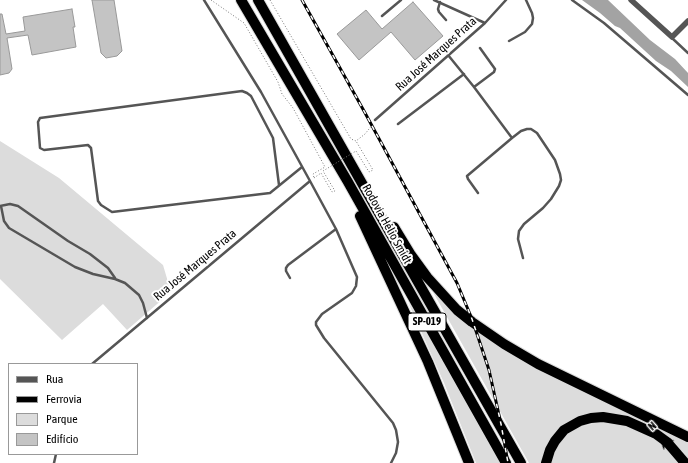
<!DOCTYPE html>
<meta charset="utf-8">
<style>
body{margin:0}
#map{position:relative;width:688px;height:463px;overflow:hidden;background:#fff;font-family:"Asap Condensed",sans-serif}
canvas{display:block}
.legend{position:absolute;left:8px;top:363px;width:130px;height:92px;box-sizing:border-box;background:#fff;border:1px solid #999;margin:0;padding:5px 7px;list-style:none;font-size:12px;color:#000}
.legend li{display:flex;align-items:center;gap:8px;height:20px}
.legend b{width:20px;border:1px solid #999}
.north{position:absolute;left:640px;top:415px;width:40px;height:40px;-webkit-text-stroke:3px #fff;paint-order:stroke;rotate:319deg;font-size:11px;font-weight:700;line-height:16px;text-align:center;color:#000}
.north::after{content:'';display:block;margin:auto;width:14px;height:18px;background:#000;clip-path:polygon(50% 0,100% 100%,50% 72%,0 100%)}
</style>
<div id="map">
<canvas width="688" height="463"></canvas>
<ul class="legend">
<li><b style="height:5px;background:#555"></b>Rua</li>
<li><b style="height:5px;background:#000"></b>Ferrovia</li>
<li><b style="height:11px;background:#dcdcdc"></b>Parque</li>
<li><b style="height:11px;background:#c4c4c4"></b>Edifício</li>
</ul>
<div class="north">N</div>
</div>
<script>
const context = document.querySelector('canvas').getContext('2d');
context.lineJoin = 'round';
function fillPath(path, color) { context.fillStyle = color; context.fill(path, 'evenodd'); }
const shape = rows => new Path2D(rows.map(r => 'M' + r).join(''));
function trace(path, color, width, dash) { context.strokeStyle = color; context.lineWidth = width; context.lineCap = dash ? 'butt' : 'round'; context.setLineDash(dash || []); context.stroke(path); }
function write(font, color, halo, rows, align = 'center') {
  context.font = font + ' "Asap Condensed",sans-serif'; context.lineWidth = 4; context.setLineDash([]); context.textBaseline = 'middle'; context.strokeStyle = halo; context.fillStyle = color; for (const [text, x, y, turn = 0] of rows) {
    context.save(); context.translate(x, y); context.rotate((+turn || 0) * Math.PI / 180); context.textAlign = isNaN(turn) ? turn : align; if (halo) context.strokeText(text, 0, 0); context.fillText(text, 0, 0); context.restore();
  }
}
const green = shape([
 [0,141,59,178,163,265,171,292,127,330,103,304,62,340,0,279],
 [429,285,471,325,688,440,688,459,674,443,653,427,636,420,577,419,543,463,529,463],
 [408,302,435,343,502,463,476,463,444,383],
 [601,422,616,422,653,435,682,463,550,463,556,447,568,433,579,427]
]);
const water = shape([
 [582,0,608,0,650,40,675,59,688,73,688,87,671,71,656,61,620,28,615,26,600,13]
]);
const building = shape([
 [92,0,114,0,122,51,117,56,106,58,101,53,92,0],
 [413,2,443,36,415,60,391,32,359,60,337,34,366,10,382,29,413,2],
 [72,9,75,27,73,27,76,47,32,55,28,35,7,38,12,69,9,73,0,75,0,14,2,14,6,34,25,31,23,17,72,9]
]);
const path = shape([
 [211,0,244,23,278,82,282,94,293,108,325,167,313,174,314,178],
 [270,0,351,139,356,141,365,134,373,124]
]);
const service = shape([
 [204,0,261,92,310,181,336,229,357,277,356,286,352,293,322,314,316,322,316,325,324,338,393,423,396,430,398,442,396,453,391,463],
 [434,0,485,23],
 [572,0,604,23,688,95],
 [440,2,438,9,439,12,446,20],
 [382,16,401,0],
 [672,38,688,53],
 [509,41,525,32,532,24,533,18,532,13,526,0],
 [448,55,474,87,512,138,521,131,527,129,531,129,537,133,555,160,560,174,561,180,559,186,551,199,543,208,524,224,519,231,518,239,523,258],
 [474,87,494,72,495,69,480,48],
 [375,120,485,23,506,0],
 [398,124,464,74],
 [279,185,273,138,251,96,247,93,242,91,40,118,38,122,40,148,44,150,88,145,91,148,98,201,101,205,112,212,270,193,302,167],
 [478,193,468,179,467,176,512,138],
 [0,206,10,204,18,206,68,241,90,254,108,268,115,278],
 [1,206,4,221,9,228,75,267,93,274,115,279,125,283,139,295,143,303,147,318],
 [290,278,286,271,286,268,288,265,336,229],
 [92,364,310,181],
 [54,463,56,454]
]);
const minor = shape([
 [631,0,672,37,688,21]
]);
const motorway = shape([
 [241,0,348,182,506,463],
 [258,0,414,275,521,463],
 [360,216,428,362,469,463],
 [394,227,411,255,427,277,457,310,472,322,504,344,538,364,688,437],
 [546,463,550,450,555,441,564,430,580,421,591,418,603,417,627,421,656,434,667,442,685,463]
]);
const rail = shape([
 [302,0,364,111,457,283,472,319,489,370,501,424,508,463]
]);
const pathBridge = shape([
 [314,178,321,173,332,192,335,191,323,171,356,151,369,172,373,170,356,141]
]);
const shields = [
 [427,322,38]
];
const shieldNames = [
 ["SP-019",427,322]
];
const streetNames = [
 ["Rua José Marques Prata",436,54,-42],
 ["Rodovia Hélio Smidt",387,224,61],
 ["Rua José Marques Prata",195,265,-40]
];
fillPath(green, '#dcdcdc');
fillPath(water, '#a3a3a3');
fillPath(building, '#c4c4c4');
trace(building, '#999', 1);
trace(motorway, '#dbdbdb', 12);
trace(path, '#777', 1, [1, 2]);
trace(service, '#555', 2.5);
trace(minor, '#555', 5.5);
trace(motorway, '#000', 10);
trace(rail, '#000', 3);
trace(rail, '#fff', 1.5, [4.5]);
trace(pathBridge, '#777', 1, [1, 2]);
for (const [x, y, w] of shields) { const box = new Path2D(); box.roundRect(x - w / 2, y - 9, w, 18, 3); context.fillStyle = '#fff'; context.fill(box); trace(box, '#000', 1); }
write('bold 11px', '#000', null, shieldNames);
write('12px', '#000', '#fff', streetNames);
</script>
